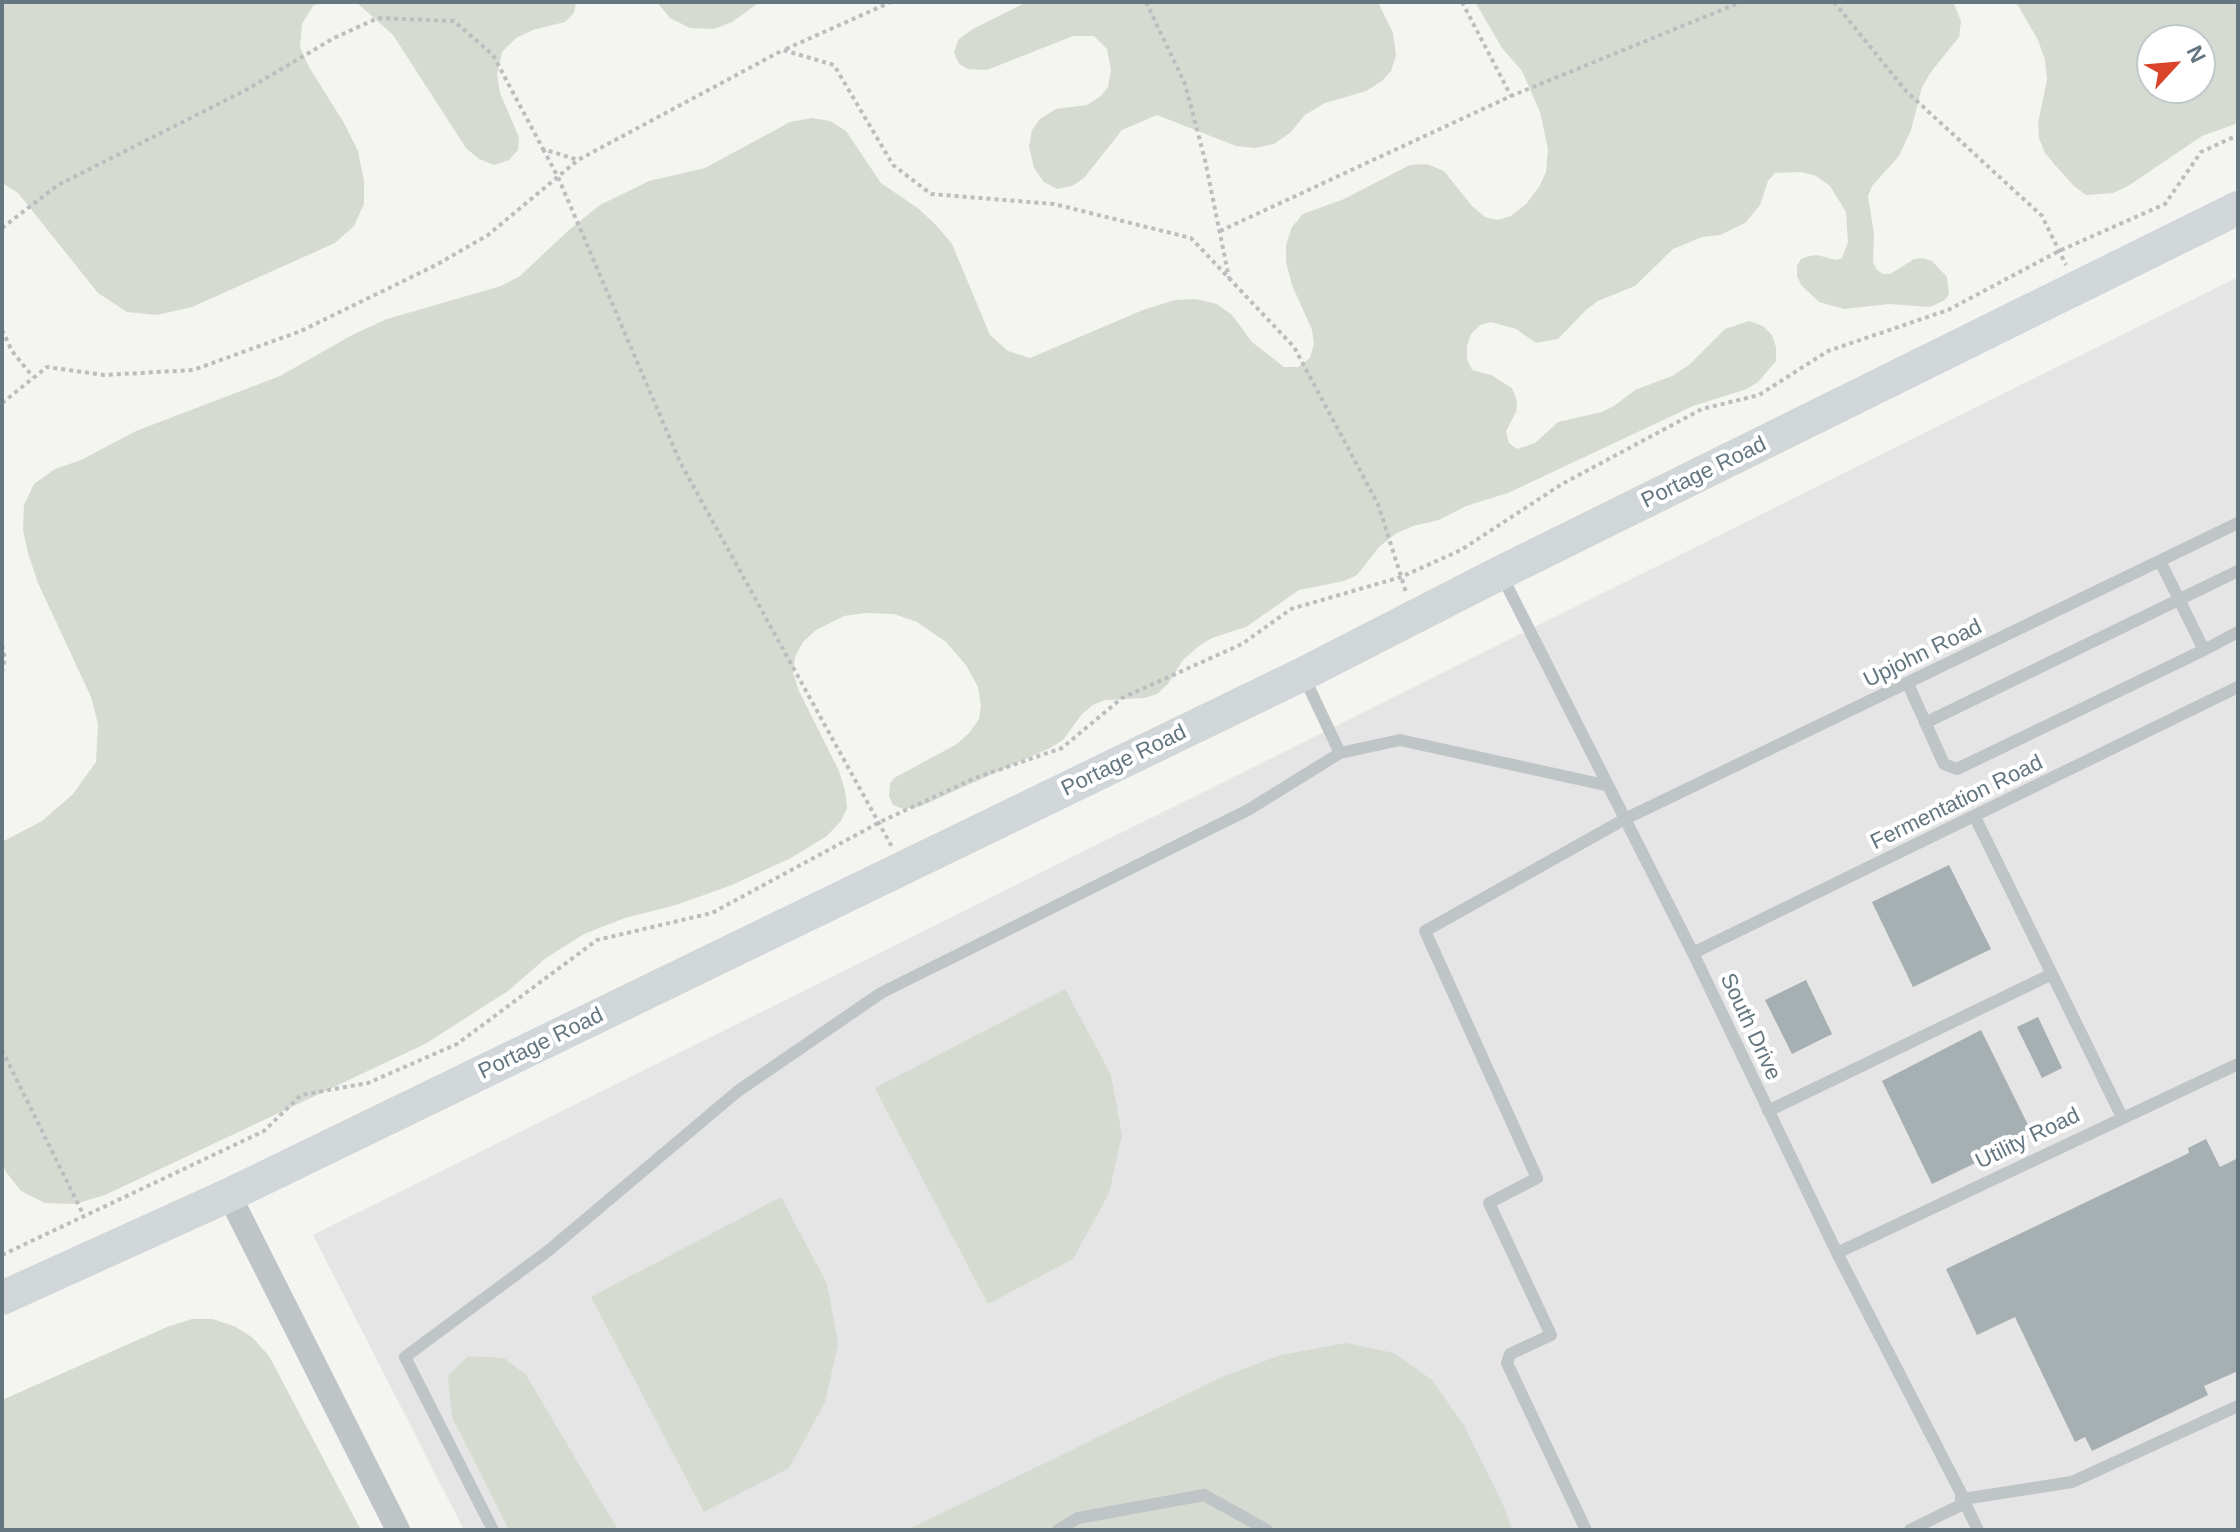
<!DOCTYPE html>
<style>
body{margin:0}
#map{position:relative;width:2240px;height:1532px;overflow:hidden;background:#f4f4f0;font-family:Helvetica,sans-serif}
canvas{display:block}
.frame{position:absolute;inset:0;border:4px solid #647680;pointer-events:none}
.north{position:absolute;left:2136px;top:24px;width:80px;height:80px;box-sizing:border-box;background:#fff;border:2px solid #c1c8cc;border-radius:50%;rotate:64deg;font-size:22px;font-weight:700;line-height:32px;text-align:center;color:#647680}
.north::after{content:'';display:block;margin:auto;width:28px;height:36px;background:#da442a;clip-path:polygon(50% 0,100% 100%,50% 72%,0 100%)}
</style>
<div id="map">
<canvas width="2240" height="1532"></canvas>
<div class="frame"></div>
<div class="north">N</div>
</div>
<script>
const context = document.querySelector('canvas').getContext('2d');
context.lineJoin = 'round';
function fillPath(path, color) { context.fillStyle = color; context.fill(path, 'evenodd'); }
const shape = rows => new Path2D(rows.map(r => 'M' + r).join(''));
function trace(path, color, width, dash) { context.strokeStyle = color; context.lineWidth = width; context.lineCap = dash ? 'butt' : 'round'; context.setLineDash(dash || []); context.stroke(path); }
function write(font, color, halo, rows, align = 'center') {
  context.font = font + ' Helvetica,sans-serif'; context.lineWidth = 8; context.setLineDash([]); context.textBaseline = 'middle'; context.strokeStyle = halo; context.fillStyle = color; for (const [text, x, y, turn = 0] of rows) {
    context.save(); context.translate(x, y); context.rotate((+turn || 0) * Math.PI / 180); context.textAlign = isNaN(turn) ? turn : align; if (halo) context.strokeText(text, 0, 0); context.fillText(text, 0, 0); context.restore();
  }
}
const built = shape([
 [2238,277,2238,1530,464,1530,313,1235]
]);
const green = shape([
 [2,2,321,2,313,6,302,24,300,47,309,67,344,123,358,151,364,181,364,204,354,226,335,243,192,307,157,315,127,312,98,293,18,193,2,183],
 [356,2,576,2,574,13,565,22,533,30,516,38,502,52,497,75,500,93,519,137,518,150,509,160,494,165,479,159,466,148,393,35],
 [657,2,760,2,732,22,714,29,690,28,670,18],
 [1027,2,1378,2,1393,33,1396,55,1391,71,1382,81,1366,91,1325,103,1305,115,1291,132,1274,144,1255,148,1236,146,1157,115,1122,130,1084,178,1072,186,1057,189,1044,182,1034,168,1029,147,1032,130,1040,119,1056,109,1087,105,1101,96,1108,87,1111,70,1107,49,1094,36,1073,36,987,70,968,69,959,64,954,53,958,40,971,30],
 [1475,2,1953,2,1961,21,1959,37,1931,72,1922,87,1911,130,1899,156,1872,186,1868,196,1874,234,1873,262,1877,270,1883,274,1890,274,1914,259,1923,258,1932,261,1947,277,1949,294,1945,300,1930,307,1889,304,1844,309,1819,302,1801,285,1797,276,1797,266,1801,259,1809,256,1817,255,1836,260,1842,258,1848,242,1846,212,1830,186,1816,176,1802,172,1775,173,1768,181,1760,205,1745,223,1720,235,1702,237,1673,249,1635,286,1598,301,1586,310,1558,339,1536,343,1516,329,1491,322,1480,325,1471,334,1467,346,1467,359,1472,370,1491,375,1512,388,1517,401,1516,412,1506,431,1509,443,1517,449,1535,443,1558,422,1602,412,1614,406,1635,390,1672,376,1689,365,1725,329,1749,321,1763,326,1772,335,1776,347,1776,361,1758,382,1747,389,1693,406,1508,493,1466,506,1439,520,1413,526,1395,534,1379,547,1357,575,1344,581,1299,590,1246,627,1212,638,1199,646,1183,660,1168,684,1157,694,1145,698,1105,700,1093,705,1082,714,1063,740,1050,748,919,807,903,809,893,805,889,796,890,784,894,778,957,744,970,732,979,719,981,706,978,687,966,665,946,642,917,622,894,614,865,613,844,616,816,630,803,642,795,657,793,673,799,691,839,771,845,790,847,808,841,821,827,836,791,858,732,885,676,905,625,918,584,934,546,958,508,991,425,1044,105,1195,75,1204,45,1203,21,1191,6,1172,2,1164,2,842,42,821,73,794,96,762,98,724,91,697,38,583,28,553,23,530,24,505,34,484,55,469,81,460,136,431,280,376,354,334,387,319,501,286,520,276,570,229,600,205,649,181,705,168,790,122,812,118,830,121,846,131,881,183,919,209,936,225,952,244,990,335,1008,351,1030,358,1143,310,1175,300,1196,299,1217,304,1232,315,1252,342,1284,367,1298,367,1310,358,1314,344,1312,330,1292,285,1286,262,1286,245,1292,227,1303,214,1344,199,1410,165,1427,164,1444,171,1472,206,1485,217,1498,220,1511,216,1526,204,1539,187,1546,172,1548,149,1540,112,1522,71,1502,48],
 [2016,2,2238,2,2238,123,2202,136,2128,186,2113,193,2086,195,2074,186,2055,165,2045,153,2039,138,2038,123,2047,80,2045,60,2038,40],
 [2152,40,2200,40,2200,88,2152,88],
 [1065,989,1111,1075,1122,1135,1109,1193,1073,1259,988,1304,875,1088],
 [781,1197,827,1284,838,1344,825,1402,789,1468,704,1512,591,1297],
 [192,1319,213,1319,236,1327,253,1338,269,1356,361,1530,2,1530,2,1400,167,1327],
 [1346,1343,1394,1353,1432,1380,1465,1427,1505,1509,1512,1530,907,1530,1224,1376,1281,1355],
 [468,1356,504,1358,526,1375,618,1530,509,1530,452,1417,448,1376]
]);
const building = shape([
 [1949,865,1991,949,1913,987,1872,902],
 [1806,980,1832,1034,1792,1054,1765,1000],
 [2038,1017,2062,1068,2042,1078,2017,1027],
 [1981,1030,2033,1135,1932,1184,1882,1081],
 [2206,1139,2220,1167,2238,1158,2238,1371,2204,1386,2208,1395,2092,1451,2085,1437,2075,1442,2015,1317,1977,1335,1946,1269,2189,1153,2188,1148]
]);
const path = shape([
 [1146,2,1185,84,1205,160,1229,278],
 [1462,2,1511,96],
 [1834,2,1906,91,2042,216,2066,265],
 [786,49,891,2],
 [543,149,558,177,680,462,892,847],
 [2,228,58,185,246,90,334,38,378,18,454,21,493,55,543,149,578,160],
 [1220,231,1511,96,1741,2],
 [2,330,12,351,33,377],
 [2,403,47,367,104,375,193,370,301,331,436,265,488,235,578,160,783,50,834,65,893,165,931,194,1054,204,1191,238,1294,347,1378,504,1406,592],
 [2,645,5,659,2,672],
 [2,1050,83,1214],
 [2,1255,264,1131,301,1095,368,1083,457,1044,597,940,712,913,880,822,975,778,1062,748,1122,698,1242,644,1291,609,1401,577,1461,550,1562,484,1702,409,1759,395,1828,351,1948,310,2059,251,2165,204,2201,152,2238,135]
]);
const service = shape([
 [1502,576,1693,953,1837,1253,1961,1493,1961,1505,1910,1530],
 [2204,650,2238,632],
 [1908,684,1944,764,1957,769,2204,650,2160,561],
 [1925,723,2238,571],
 [1340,753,1400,740,1605,785],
 [1975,817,2122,1117],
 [1693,953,2238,687],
 [1768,1111,2052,974],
 [1837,1253,2238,1064],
 [493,1530,405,1357,548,1251,738,1091,881,993,1248,810,1340,753,1304,677],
 [1058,1530,1078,1518,1204,1495,1267,1530],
 [1586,1530,1507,1363,1510,1354,1551,1335,1489,1203,1537,1178,1425,931,1625,819,2238,523],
 [1978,1530,1963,1499,2072,1482,2238,1406]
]);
const minor = shape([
 [229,1195,398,1530]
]);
const secondary = shape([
 [2,1298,229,1195,1303,674,1500,573,2238,208]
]);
const streetNames = [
 ["Portage Road",1704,473,-26],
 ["Upjohn Road",1923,654,-26],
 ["Portage Road",1124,761,-26],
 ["Fermentation Road",1957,803,-26],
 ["South Drive",1750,1027,65],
 ["Portage Road",541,1044,-26],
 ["Utility Road",2028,1139,-26]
];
fillPath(built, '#e4e5e4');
fillPath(green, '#d6dbd1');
fillPath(building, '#a6afb2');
trace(path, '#bbbdbf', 4, [4, 4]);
trace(service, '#bfc4c6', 12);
trace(minor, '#bfc4c6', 24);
trace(secondary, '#d1d6d9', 34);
write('22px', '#647680', '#fff', streetNames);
</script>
